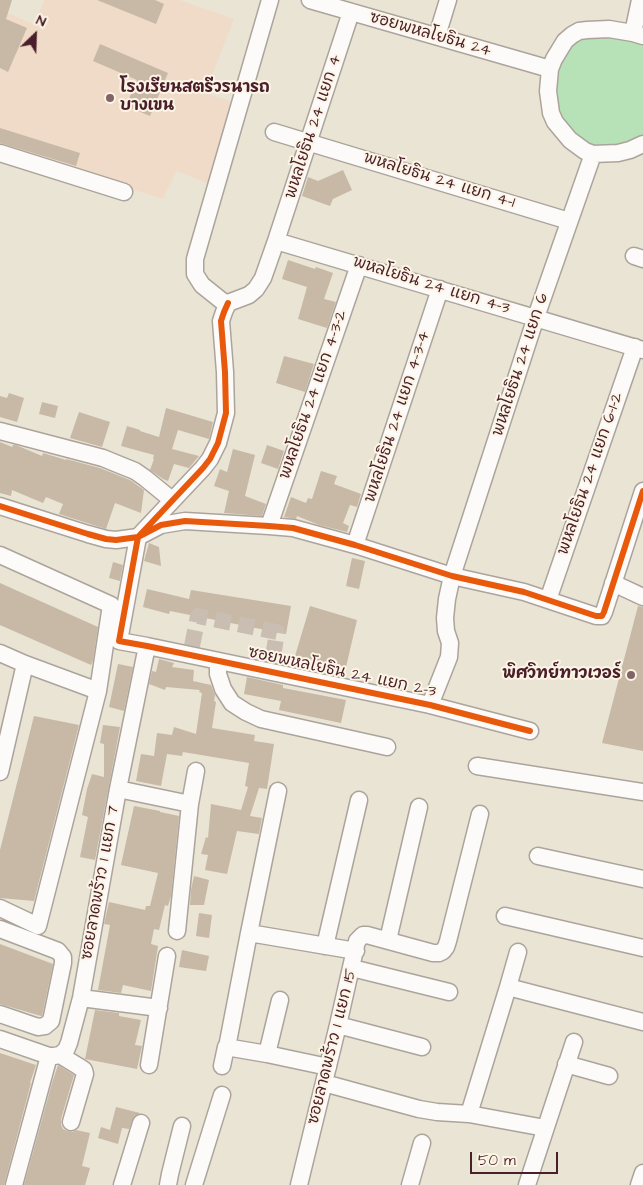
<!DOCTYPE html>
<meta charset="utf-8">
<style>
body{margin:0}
#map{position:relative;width:643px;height:1185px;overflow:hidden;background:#eae4d4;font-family:"Architects Daughter",sans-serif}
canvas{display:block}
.north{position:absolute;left:10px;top:10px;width:50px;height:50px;-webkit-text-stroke:4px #fcf5e5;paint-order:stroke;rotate:24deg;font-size:14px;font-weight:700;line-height:20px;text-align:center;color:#4a1f2b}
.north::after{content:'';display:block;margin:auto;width:18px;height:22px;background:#4a1f2b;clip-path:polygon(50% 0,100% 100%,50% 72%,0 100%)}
.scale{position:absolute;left:470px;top:1152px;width:88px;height:22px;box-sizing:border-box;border:2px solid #4a1f2b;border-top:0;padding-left:6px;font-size:15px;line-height:18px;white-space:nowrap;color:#4a1f2b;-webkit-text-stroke:4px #fcf5e5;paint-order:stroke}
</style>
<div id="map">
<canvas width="643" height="1185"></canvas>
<div class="north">N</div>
<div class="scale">50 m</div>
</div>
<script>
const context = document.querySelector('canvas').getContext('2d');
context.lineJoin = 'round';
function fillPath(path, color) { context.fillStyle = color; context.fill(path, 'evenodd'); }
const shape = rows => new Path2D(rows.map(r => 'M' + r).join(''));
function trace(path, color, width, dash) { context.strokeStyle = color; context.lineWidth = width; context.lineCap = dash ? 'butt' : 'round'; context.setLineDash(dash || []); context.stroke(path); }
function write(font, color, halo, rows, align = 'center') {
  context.font = font + ' "Architects Daughter","Playpen Sans Thai",sans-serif'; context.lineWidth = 4; context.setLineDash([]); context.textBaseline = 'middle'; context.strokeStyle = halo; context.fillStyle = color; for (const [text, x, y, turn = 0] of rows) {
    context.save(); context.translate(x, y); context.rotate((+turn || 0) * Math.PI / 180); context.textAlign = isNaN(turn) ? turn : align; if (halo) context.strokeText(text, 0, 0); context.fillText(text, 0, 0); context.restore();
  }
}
const built = shape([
 [44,0,180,0,234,19,205,93,236,103,212,185,177,171,163,199,0,147,0,10,35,25]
]);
const green = shape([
 [587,30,643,37,643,141,603,155,557,125,550,69,565,41]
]);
const building = shape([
 [0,0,12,0,6,19,27,28,8,72,0,68],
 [97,0,155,0,164,4,156,24],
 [100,44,168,73,150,116,126,106,137,80,93,61],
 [0,128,80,153,76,166,0,143],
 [343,170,352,190,333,199,330,206,302,196,308,177,318,181],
 [288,260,315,269,316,267,333,273,324,299,336,302,327,328,298,319,307,287,282,279],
 [284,356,314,364,305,392,276,383],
 [9,393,24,398,17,422,0,417,0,396,7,398],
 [42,402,58,406,55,418,39,414],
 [166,408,213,422,209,439,178,430,172,449,199,456,189,468,174,464,168,481,163,479,150,470,154,459,153,459,154,455,121,446,127,426,140,430,140,431,159,437],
 [79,412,110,422,102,447,70,438],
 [0,442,12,447,13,445,16,445,42,456,43,453,66,460,66,459,100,468,130,480,144,490,141,513,115,503,106,529,59,514,63,504,46,497,43,503,12,490,11,496,0,493],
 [267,445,284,451,278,469,261,463],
 [233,449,255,455,245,496,266,504,262,516,224,513,229,491,214,486,220,469,227,472],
 [321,471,337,476,334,484,361,494,357,507,350,505,343,523,349,526,347,532,319,525,297,516,296,519,284,517,291,497,306,503,308,498,312,499],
 [149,543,159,547,161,566,144,561],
 [352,558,365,561,359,589,346,586],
 [113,562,123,565,120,581,109,578],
 [0,583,98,627,93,660,91,665,0,625],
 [147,589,189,599,191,590,291,606,286,634,170,611,169,614,143,607],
 [310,606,357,620,346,667,295,656],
 [638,606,643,607,643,751,602,743],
 [159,659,174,663,172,667,194,670,193,681,211,685,215,695,214,701,216,702,212,728,255,735,254,741,274,744,267,789,259,788,250,816,262,818,259,834,237,831,227,874,205,870,208,855,201,854,206,837,208,838,211,804,241,810,248,787,245,786,249,763,183,752,182,756,167,754,161,786,136,781,141,754,154,756,157,733,172,735,174,727,196,734,202,693,199,692,200,690,166,687,165,690,149,684,152,671,156,672],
 [118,664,133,667,124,711,109,707],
 [247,677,283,685,283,688,346,700,341,723,279,710,281,701,244,694],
 [34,716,79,725,34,901,0,898,0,850],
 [103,725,120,727,95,860,80,857,88,817,82,815,87,789,92,774,104,777,104,744,100,743],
 [134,806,160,811,160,812,179,816,171,896,168,906,165,905,159,930,154,929,151,944,158,946,151,991,123,985,121,993,98,990,110,925,104,924,109,902,145,910,146,906,150,906,158,873,121,865],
 [194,876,209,880,204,905,190,905,191,890],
 [199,913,212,915,209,938,196,936],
 [0,944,53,964,42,1016,41,1016,0,1004],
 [182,950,209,956,206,971,179,967],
 [95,1010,119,1013,119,1016,141,1020,135,1045,142,1046,137,1069,85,1059],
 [0,1053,36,1065,30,1083,31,1083,4,1185,0,1185],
 [58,1065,74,1075,61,1119,61,1125,63,1129,68,1131,73,1132,76,1130,90,1133,82,1166,90,1168,85,1185,24,1185,52,1083],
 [116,1107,140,1113,134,1116,129,1129,122,1128,118,1144,98,1138,101,1127,110,1130]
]);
const minorTunnel = shape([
 [192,646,198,616,277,632,272,663]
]);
const minor = shape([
 [310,0,550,69],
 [633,33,640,0],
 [437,36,448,0],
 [643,36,633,33,609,29,587,30,579,31,572,35,565,41,554,59,550,69,548,91,551,113,555,122,570,140,585,151,593,154,618,153,630,150,643,144],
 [274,132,569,221],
 [0,153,124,192],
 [276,241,643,350],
 [634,256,643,259],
 [228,303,224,312,221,321,225,372,226,413,218,443,210,459,203,468,138,537,119,641,147,646,430,705,530,731],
 [228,303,222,301,202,285,195,274,195,259,270,0],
 [228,303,249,295,256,289,263,278,276,241,351,12],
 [0,431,103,458,120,465,135,471,145,478,172,500],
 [0,506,88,534,106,539,116,540,138,537,161,525,185,521,269,526,293,528,355,545,452,576,524,592,596,616,602,616,604,612,643,491],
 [269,526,359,265],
 [355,545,440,289],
 [0,555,111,605,98,691,38,926,0,908],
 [613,583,643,597],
 [548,600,635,347],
 [0,653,25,664,98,691],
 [218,661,218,674,223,689,232,703,246,712,261,719,387,747],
 [430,705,449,657,450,643,446,631,445,618,447,599,452,576,536,317,593,154],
 [477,766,643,792],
 [0,772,25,664],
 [118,789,190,804],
 [278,791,249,933,356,951],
 [538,856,643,879],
 [505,916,643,948],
 [0,929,58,951,63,957,63,963,51,1021,45,1026,38,1027,0,1014],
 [177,931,190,804,196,771],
 [388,940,419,807],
 [325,946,359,800],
 [352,968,449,992],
 [508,987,643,1022],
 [81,998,159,1008],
 [338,1025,422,1047],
 [0,1039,49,1056,54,1056,60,1055,66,1050,69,1043,81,998,118,789,147,646],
 [228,1042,249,933],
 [267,1054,328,1067],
 [60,1055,78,1066,84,1070,85,1074,71,1122],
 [566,1064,609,1076],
 [149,1065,167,956],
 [222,1066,226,1047,267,1054,280,1000],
 [324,1083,419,1109,437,1112,469,1114,545,1128],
 [469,1114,508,987,518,952],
 [14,1185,49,1056],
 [122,1185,141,1123],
 [168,1185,170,1174,182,1126],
 [194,1185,222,1095],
 [299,1185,338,1025,357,941,363,935,367,935,433,953,439,953,443,951,446,947,448,941,480,814],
 [410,1185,422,1143],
 [527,1185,574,1042],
 [639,1185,643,1173]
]);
const cycleway = shape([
 [228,303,224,312,221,321,225,372,226,413,218,443,210,459,203,468,138,537,119,641,147,646,430,705,530,731],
 [0,506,88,534,106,539,116,540,138,537,161,525,185,521,269,526,293,528,355,545,452,576,524,592,596,616,602,616,604,612,643,491]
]);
const markers = [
 [110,98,5,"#826466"],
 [631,675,5,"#826466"]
];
const streetNames = [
 ["ซอยพหลโยธิน 24",430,35,16],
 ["พหลโยธิน 24 แยก 4",314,127,-72],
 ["พหลโยธิน 24 แยก 4-1",439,181,17],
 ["พหลโยธิน 24 แยก 4-3",431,286,17],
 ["พหลโยธิน 24 แยก 6",521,365,-72],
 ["พหลโยธิน 24 แยก 4-3-2",314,395,-71],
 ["พหลโยธิน 24 แยก 4-3-4",398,417,-72],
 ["พหลโยธิน 24 แยก 6-1-2",591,474,-71],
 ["ซอยพหลโยธิน 24 แยก 2-3",342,673,12],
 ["ซอยลาดพร้าว 1 แยก 7",101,883,-80],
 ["ซอยลาดพร้าว 1 แยก 15",333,1047,-76]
];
const poiNames = [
 ["โรงเรียนสตรีวรนารถ",120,89],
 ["บางเขน",120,107],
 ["พิศวิทย์ทาวเวอร์",621,675,"right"]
];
fillPath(built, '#efdbc8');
fillPath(green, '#b7e1b7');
fillPath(building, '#c7b9a5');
trace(minorTunnel, '#cabdb2', 16, [16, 8]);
trace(minor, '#aca49c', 19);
trace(minor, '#fcfbf9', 16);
trace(cycleway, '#e8590c', 6);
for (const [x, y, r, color] of markers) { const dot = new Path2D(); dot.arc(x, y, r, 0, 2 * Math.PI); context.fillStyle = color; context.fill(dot); trace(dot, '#fcf5e5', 2); }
write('16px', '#4a1f2b', '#fcf5e5', streetNames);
write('bold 16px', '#4a1f2b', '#fcf5e5', poiNames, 'left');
</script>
